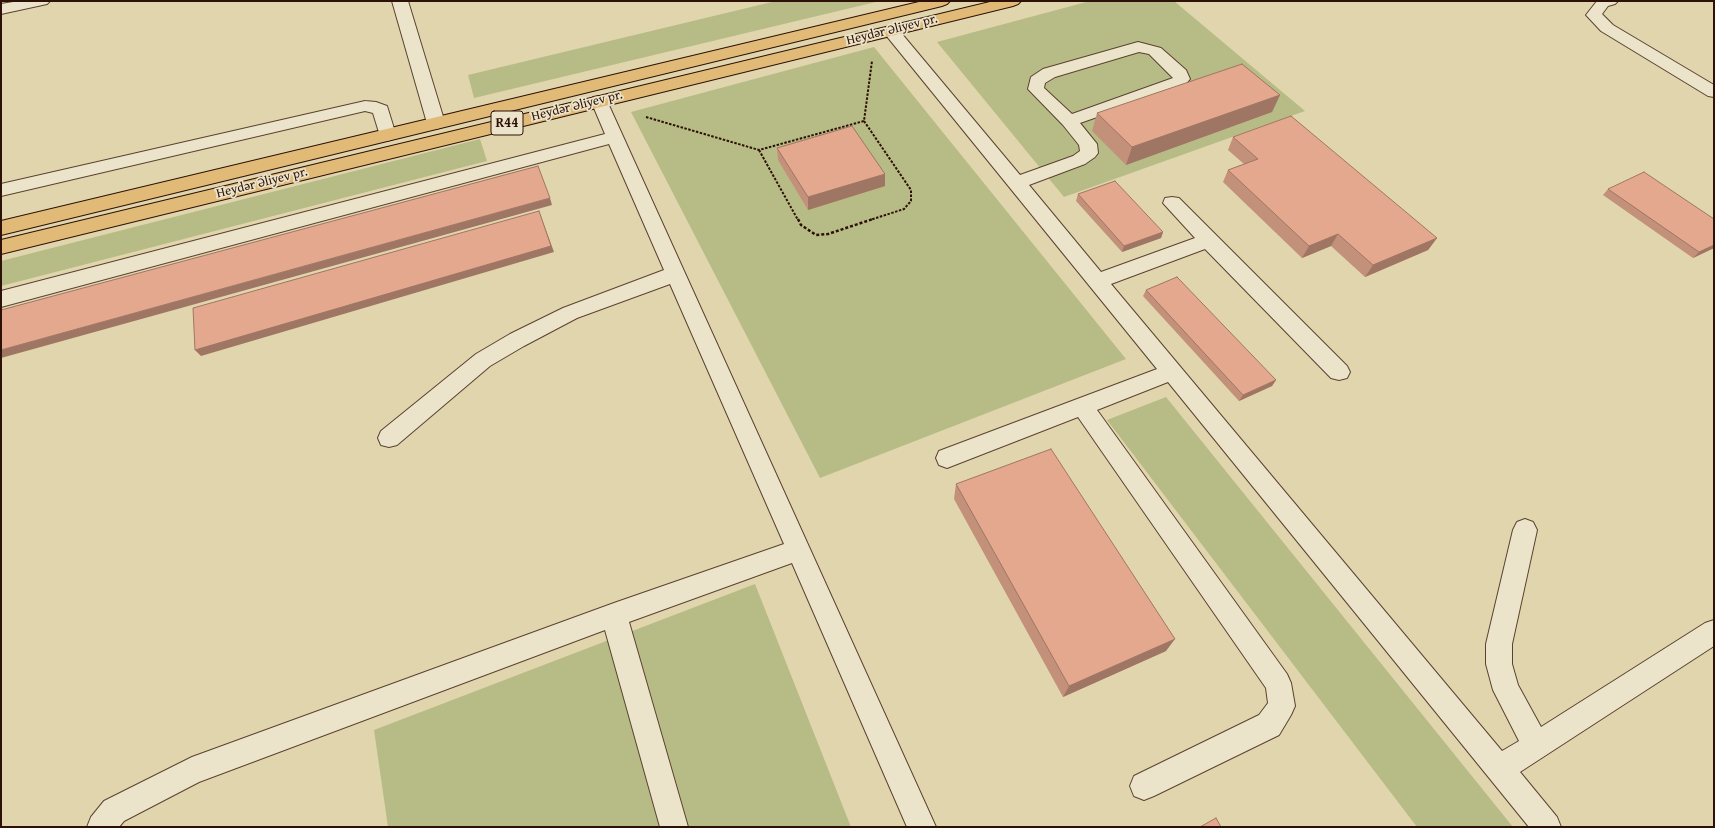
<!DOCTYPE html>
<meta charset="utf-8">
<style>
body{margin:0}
#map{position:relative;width:1715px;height:828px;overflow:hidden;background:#e1d5ad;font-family:"Gentium Book Plus",serif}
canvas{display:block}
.frame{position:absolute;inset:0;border:2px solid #2d1106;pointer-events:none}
</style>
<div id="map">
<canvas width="1715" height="828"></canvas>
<div class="frame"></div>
</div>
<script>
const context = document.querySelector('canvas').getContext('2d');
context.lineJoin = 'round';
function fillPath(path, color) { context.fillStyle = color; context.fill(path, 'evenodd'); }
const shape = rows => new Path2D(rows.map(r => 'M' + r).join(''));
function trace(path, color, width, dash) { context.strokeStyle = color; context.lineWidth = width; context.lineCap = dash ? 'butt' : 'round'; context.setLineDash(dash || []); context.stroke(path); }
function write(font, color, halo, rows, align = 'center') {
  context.font = font + ' "Gentium Book Plus",serif'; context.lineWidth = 3.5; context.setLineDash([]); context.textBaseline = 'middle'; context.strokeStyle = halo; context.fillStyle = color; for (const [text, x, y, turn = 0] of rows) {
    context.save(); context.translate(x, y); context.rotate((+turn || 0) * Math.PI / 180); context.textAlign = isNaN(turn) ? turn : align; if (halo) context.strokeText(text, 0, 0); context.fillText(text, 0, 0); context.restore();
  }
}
const green = shape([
 [776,1,880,1,474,98,468,75],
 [1090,1,1174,1,1305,111,1064,197,937,42],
 [874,47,1126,359,820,478,631,112],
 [480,139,487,161,1,286,1,261],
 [1166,397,1513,827,1417,827,1107,420],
 [755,584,851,827,388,827,374,730]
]);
const pathFar1 = shape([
 [646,117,759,150,864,121,872,61],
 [864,121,911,190,911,201,904,209,870,220],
 [759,150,798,220]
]);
const path = shape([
 [798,219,801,225,816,235,828,234,873,219]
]);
const minor = shape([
 [19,1,50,1,47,4,1,14,1,4,19,1],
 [392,1,408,1,445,123,442,127,436,129,430,127,427,123,392,1],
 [1597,1,1618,1,1615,4,1608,6,1602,14,1613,25,1714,85,1714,97,1708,96,1601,31,1586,15,1597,1],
 [891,26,897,28,1020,175,1073,156,1080,151,1079,145,1063,125,1028,89,1031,77,1043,69,1138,42,1161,48,1186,70,1190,79,1183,87,1080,123,1097,144,1098,153,1095,157,1085,164,1029,185,1101,272,1195,238,1163,203,1165,198,1172,197,1179,198,1347,366,1350,372,1347,378,1339,380,1331,378,1205,249,1111,284,1502,751,1519,741,1493,690,1486,664,1486,644,1513,530,1517,522,1525,519,1533,522,1537,530,1512,644,1512,664,1518,685,1541,727,1705,623,1714,620,1714,646,1520,772,1557,817,1561,827,1529,827,1168,382,1097,410,1287,674,1291,683,1295,706,1291,715,1279,735,1154,796,1144,800,1134,796,1130,786,1134,776,1259,715,1268,703,1266,688,1078,417,947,468,939,465,936,458,939,451,1157,369,885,34,883,31,885,28,891,26],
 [1139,52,1149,54,1173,78,1072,114,1044,88,1045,83,1055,77,1139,52],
 [599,96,605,97,607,101,936,827,907,827,792,563,629,622,688,827,660,827,605,630,199,782,124,821,119,827,87,827,91,817,104,801,192,757,614,603,784,544,670,284,577,318,524,346,490,366,397,445,389,447,381,445,378,438,381,431,476,354,510,334,563,308,664,270,609,144,1,307,1,291,605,134,591,101,593,97,599,96],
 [365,101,376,102,387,106,396,135,393,139,387,141,381,139,373,113,365,111,1,196,1,184,365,101]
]);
const major = shape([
 [923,1,950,1,947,4,942,6,1,235,1,221,923,1],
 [994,1,1021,1,1018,4,1013,6,1,254,1,240,994,1]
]);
const wall = shape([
 [1280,95,1272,112,1126,165,1092,131,1097,113],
 [1233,137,1437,238,1428,250,1365,277,1331,246,1302,258,1223,182,1228,170,1244,164,1228,150],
 [777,148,885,186,808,210,778,160],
 [1608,189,1714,248,1693,258,1603,195],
 [1078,194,1163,232,1161,238,1122,252,1076,201],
 [1146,290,1276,380,1272,386,1239,401,1143,296],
 [956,484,1166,651,1063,697,954,499]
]);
const shadedWall = shape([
 [1280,95,1272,112,1126,165,1132,147],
 [885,174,885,186,808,210,808,197],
 [550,198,552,205,1,358,1,350],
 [539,211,554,252,201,356,195,350],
 [1163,232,1161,238,1122,252,1124,246],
 [1338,234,1331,246,1302,258,1309,246],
 [1437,238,1428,250,1365,277,1373,265],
 [1714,245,1714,248,1693,258,1699,252],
 [1276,380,1272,386,1239,401,1243,395],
 [1175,639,1166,651,1063,697,1069,686]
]);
const building = shape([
 [1242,64,1280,95,1132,147,1097,113,1242,64],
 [1291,116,1437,238,1373,265,1338,234,1309,246,1228,170,1258,159,1233,137,1291,116],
 [852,126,885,174,808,197,777,148,852,126],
 [538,166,550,198,1,350,1,310,538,166],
 [1644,172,1714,219,1714,245,1699,252,1608,189,1644,172],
 [1115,181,1163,232,1124,246,1078,194,1115,181],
 [539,211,551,246,195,350,193,308,539,211],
 [1177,277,1276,380,1243,395,1146,290,1177,277],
 [1051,449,1175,639,1069,686,956,484,1051,449],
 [1216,818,1221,827,1200,827,1216,818]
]);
const farStreetnames = [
 ["Heydər Əliyev pr.",892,30,-14],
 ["Heydər Əliyev pr.",577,106,-14],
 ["Heydər Əliyev pr.",262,183,-14]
];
const shields = [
 [507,123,32]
];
const shieldNames = [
 ["R44",507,123]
];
fillPath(green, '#b7bc86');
trace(minor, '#5a4230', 2);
trace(major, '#2d1106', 2);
trace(pathFar1, '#2d1106', 2, [2.5, 1.5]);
trace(path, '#2d1106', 2.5, [3, 2]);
fillPath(minor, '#ece4ca');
fillPath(major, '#e0ba76');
fillPath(wall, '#c3907a');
fillPath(shadedWall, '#9f7663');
fillPath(building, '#e3a88e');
trace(building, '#9f7663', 1);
write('13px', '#2d1106', '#ece4ca', farStreetnames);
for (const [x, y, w] of shields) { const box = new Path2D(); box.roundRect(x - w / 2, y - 12, w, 24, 3); context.fillStyle = '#ece4ca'; context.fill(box); trace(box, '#2d1106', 1); }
write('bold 14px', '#2d1106', null, shieldNames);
</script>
